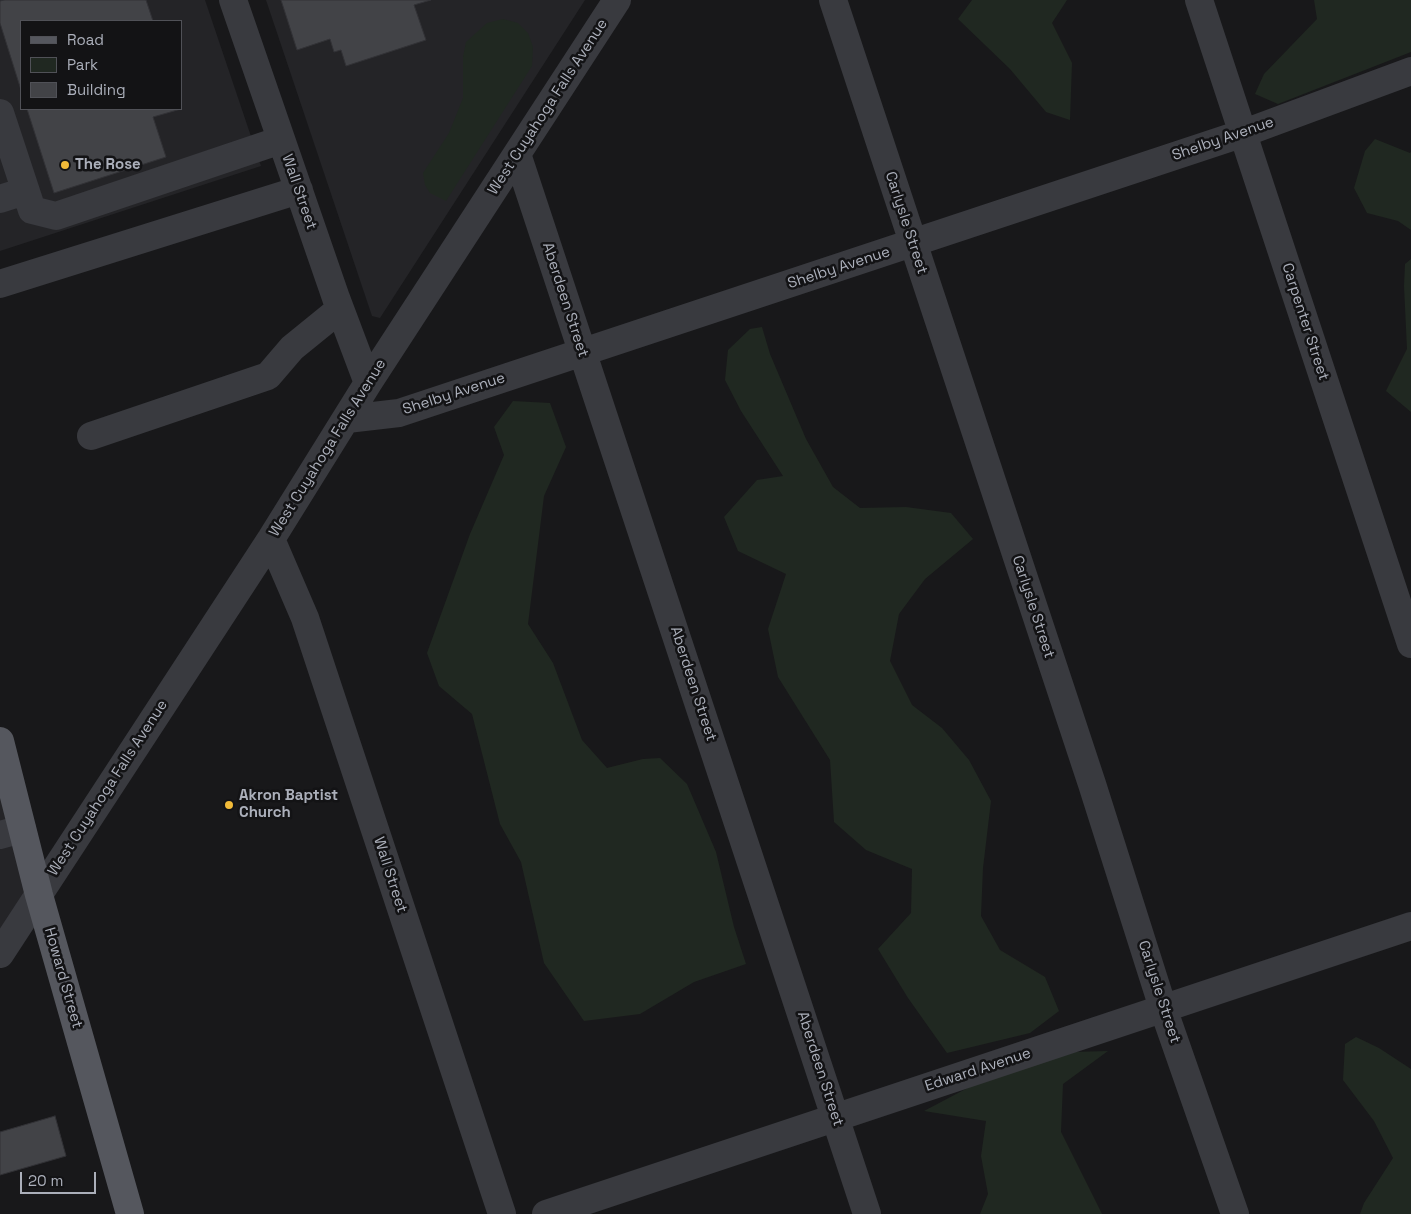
<!DOCTYPE html>
<style>
body{margin:0}
#map{position:relative;width:1411px;height:1214px;overflow:hidden;background:#18181a;font-family:"Space Grotesk",sans-serif}
canvas{display:block}
.legend{position:absolute;left:20px;top:20px;width:162px;height:90px;box-sizing:border-box;background:#131315;border:1px solid #505157;margin:0;padding:6px 9px;list-style:none;font-size:15px;color:#abafba}
.legend li{display:flex;align-items:center;gap:10px;height:25px}
.legend b{width:25px;border:1px solid #505157}
.scale{position:absolute;left:20px;top:1172px;width:76px;height:22px;box-sizing:border-box;border:2px solid #abafba;border-top:0;padding-left:6px;font-size:15px;line-height:18px;white-space:nowrap;color:#abafba;-webkit-text-stroke:4px #131315;paint-order:stroke}
</style>
<div id="map">
<canvas width="1411" height="1214"></canvas>
<ul class="legend">
<li><b style="height:6px;background:#55575e"></b>Road</li>
<li><b style="height:14px;background:#202821"></b>Park</li>
<li><b style="height:14px;background:#424347"></b>Building</li>
</ul>
<div class="scale">20 m</div>
</div>
<script>
const context = document.querySelector('canvas').getContext('2d');
context.lineJoin = 'round';
function fillPath(path, color) { context.fillStyle = color; context.fill(path, 'evenodd'); }
const shape = rows => new Path2D(rows.map(r => 'M' + r).join(''));
function trace(path, color, width, dash) { context.strokeStyle = color; context.lineWidth = width; context.lineCap = dash ? 'butt' : 'round'; context.setLineDash(dash || []); context.stroke(path); }
function write(font, color, halo, rows, align = 'center') {
  context.font = font + ' "Space Grotesk",sans-serif'; context.lineWidth = 5; context.setLineDash([]); context.textBaseline = 'middle'; context.strokeStyle = halo; context.fillStyle = color; for (const [text, x, y, turn = 0] of rows) {
    context.save(); context.translate(x, y); context.rotate((+turn || 0) * Math.PI / 180); context.textAlign = isNaN(turn) ? turn : align; if (halo) context.strokeText(text, 0, 0); context.fillText(text, 0, 0); context.restore();
  }
}
const built = shape([
 [0,0,205,0,261,166,0,251],
 [21,21,181,21,181,109,21,109],
 [266,0,585,0,380,318,372,316],
 [0,788,28,895,0,939]
]);
const green = shape([
 [972,0,1067,0,1052,23,1072,63,1070,120,1046,112,1010,69,958,19],
 [1314,0,1411,0,1411,52,1278,104,1255,94,1264,74,1317,19],
 [503,19,518,23,528,33,533,47,532,66,446,201,430,193,425,185,423,173,449,133,463,98,463,57,466,42,487,23],
 [1375,139,1410,153,1411,152,1411,230,1398,221,1367,213,1354,188,1365,151],
 [1411,259,1411,412,1386,391,1407,349,1404,286,1405,264],
 [762,327,770,354,806,439,833,487,860,508,906,507,951,513,973,539,925,579,899,614,890,661,912,705,942,728,969,760,991,801,983,868,981,916,1000,950,1045,977,1059,1011,1030,1033,947,1053,908,998,878,949,911,913,912,869,866,850,834,822,830,760,778,677,768,629,786,574,738,551,724,517,757,480,783,476,741,411,725,380,728,350,750,329],
 [513,401,550,403,566,447,544,496,528,624,553,663,582,740,607,768,643,759,660,758,687,784,716,852,734,927,746,964,694,982,640,1014,584,1021,544,963,521,862,500,824,472,714,439,686,427,653,470,534,504,455,494,427],
 [1356,1037,1379,1048,1411,1069,1411,1214,1360,1214,1364,1203,1393,1158,1374,1121,1343,1080,1345,1044],
 [1108,1051,1063,1084,1061,1132,1102,1214,980,1214,988,1194,981,1156,986,1121,924,1111,996,1073,1073,1052]
]);
const building = shape([
 [4,0,146,0,153,21,21,21,21,90,0,23,0,1,4,0],
 [281,0,431,0,414,5,426,40,346,66,341,50,334,52,330,39,297,50,281,0],
 [27,109,181,109,153,117,166,157,54,193,27,109],
 [55,1116,66,1156,0,1175,0,1132,55,1116]
]);
const minor = shape([
 [233,0,336,298,368,383],
 [833,0,1092,784,1163,1008,1235,1214],
 [1199,0,1411,644],
 [0,113,32,210,56,216,281,140],
 [517,154,867,1214],
 [0,199,25,191],
 [0,284,299,190],
 [347,419,399,413,1244,133,1411,71],
 [91,436,268,376,292,348,340,309],
 [271,539,305,618,502,1214],
 [0,835,22,829],
 [0,954,271,539,368,383,617,0],
 [546,1214,1411,926]
]);
const major = shape([
 [0,741,39,895,130,1214]
]);
const markers = [
 [65,165,5,"#f1ba39"],
 [229,805,5,"#f1ba39"]
];
const streetNames = [
 ["West Cuyahoga Falls Avenue",548,107,-57],
 ["Shelby Avenue",1223,139,-19],
 ["Wall Street",299,192,71],
 ["Carlysle Street",906,223,72],
 ["Shelby Avenue",839,268,-18],
 ["Aberdeen Street",565,300,72],
 ["Carpenter Street",1305,322,72],
 ["Shelby Avenue",454,394,-18],
 ["West Cuyahoga Falls Avenue",328,448,-58],
 ["Carlysle Street",1033,607,72],
 ["Aberdeen Street",693,684,72],
 ["West Cuyahoga Falls Avenue",108,788,-57],
 ["Wall Street",390,875,72],
 ["Howard Street",63,978,74],
 ["Carlysle Street",1159,992,72],
 ["Aberdeen Street",820,1069,72],
 ["Edward Avenue",978,1070,-18]
];
const poiNames = [
 ["The Rose",75,165],
 ["Akron Baptist",239,796],
 ["Church",239,813]
];
fillPath(built, '#242427');
fillPath(green, '#202821');
fillPath(building, '#424347');
trace(building, '#323236', 1);
trace(minor, '#393a3f', 28);
trace(major, '#55575e', 28);
for (const [x, y, r, color] of markers) { const dot = new Path2D(); dot.arc(x, y, r, 0, 2 * Math.PI); context.fillStyle = color; context.fill(dot); trace(dot, '#131315', 2); }
write('15px', '#abafba', '#131315', streetNames);
write('bold 15px', '#abafba', '#131315', poiNames, 'left');
</script>
